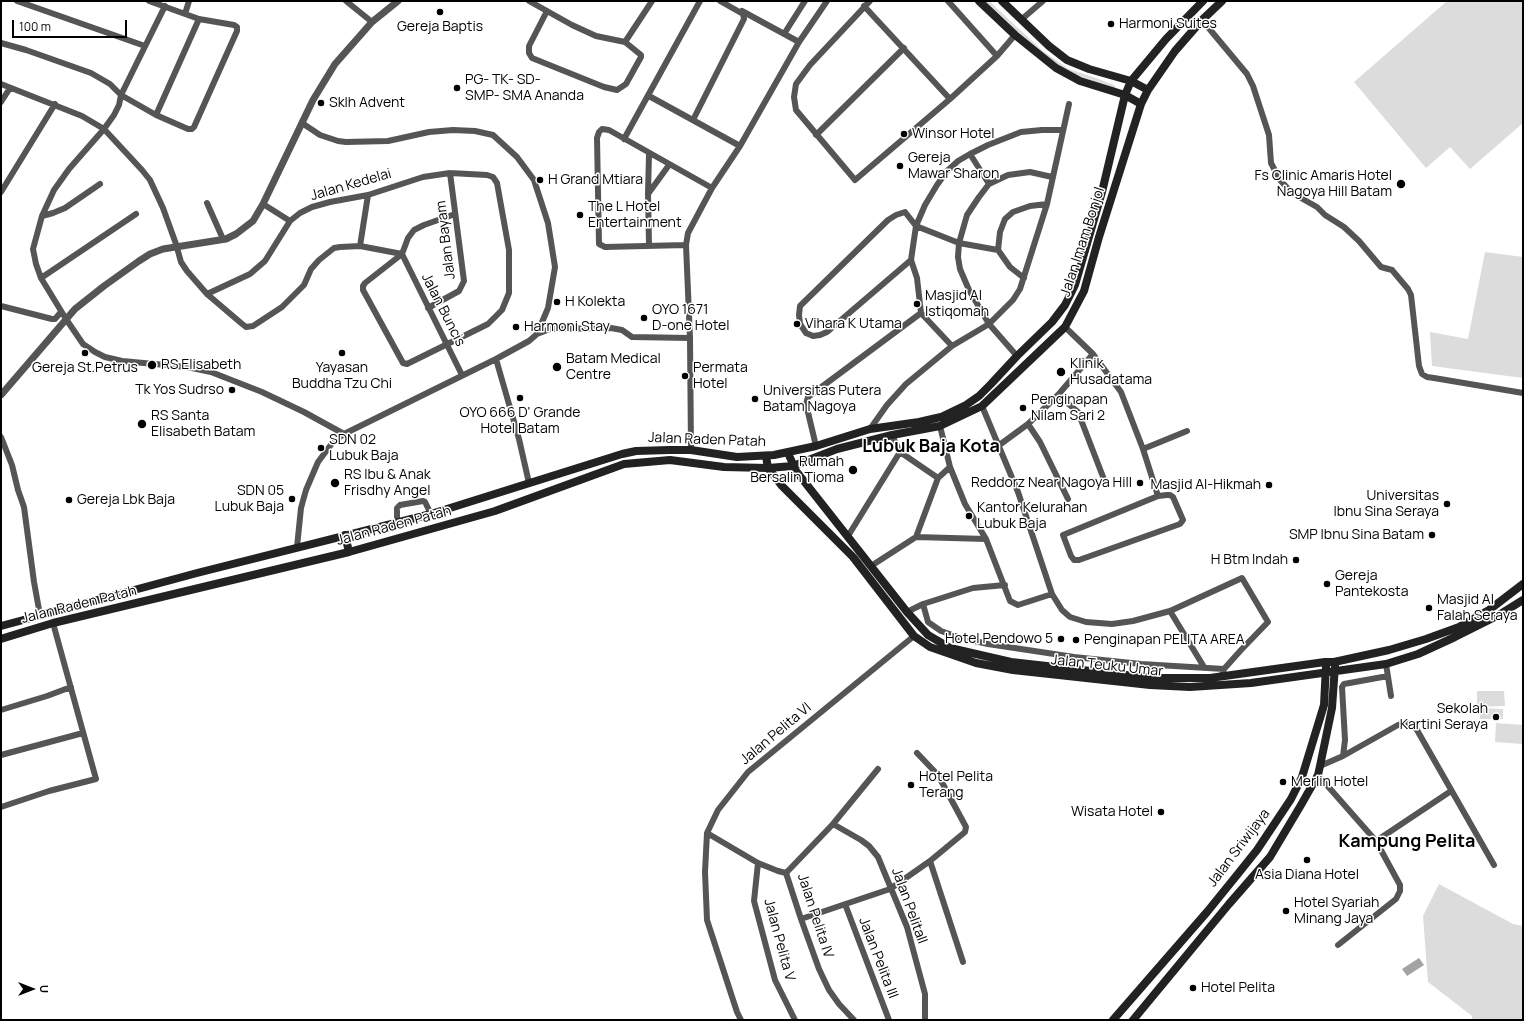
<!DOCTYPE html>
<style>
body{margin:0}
#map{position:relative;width:1524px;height:1021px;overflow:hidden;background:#fff;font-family:Manrope,sans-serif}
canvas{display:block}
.frame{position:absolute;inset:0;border:2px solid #000;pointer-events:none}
.north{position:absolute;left:12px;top:969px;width:40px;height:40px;-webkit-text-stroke:3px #fff;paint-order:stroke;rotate:90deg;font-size:11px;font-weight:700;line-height:16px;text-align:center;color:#000}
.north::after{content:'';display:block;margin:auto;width:14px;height:18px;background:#000;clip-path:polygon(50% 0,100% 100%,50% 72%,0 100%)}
.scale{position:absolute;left:12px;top:20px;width:115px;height:18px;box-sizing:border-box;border:2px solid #000;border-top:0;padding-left:5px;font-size:12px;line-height:14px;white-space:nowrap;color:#000;-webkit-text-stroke:3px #fff;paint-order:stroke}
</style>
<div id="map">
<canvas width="1524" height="1021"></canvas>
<div class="frame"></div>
<div class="north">U</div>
<div class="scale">100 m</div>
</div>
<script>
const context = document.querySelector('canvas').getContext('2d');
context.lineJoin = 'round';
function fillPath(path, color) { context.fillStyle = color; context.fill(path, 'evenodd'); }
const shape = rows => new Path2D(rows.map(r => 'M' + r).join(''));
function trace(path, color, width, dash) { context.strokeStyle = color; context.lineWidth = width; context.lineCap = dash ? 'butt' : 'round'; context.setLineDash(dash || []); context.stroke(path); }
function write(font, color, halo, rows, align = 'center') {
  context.font = font + ' Manrope,sans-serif'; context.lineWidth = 3; context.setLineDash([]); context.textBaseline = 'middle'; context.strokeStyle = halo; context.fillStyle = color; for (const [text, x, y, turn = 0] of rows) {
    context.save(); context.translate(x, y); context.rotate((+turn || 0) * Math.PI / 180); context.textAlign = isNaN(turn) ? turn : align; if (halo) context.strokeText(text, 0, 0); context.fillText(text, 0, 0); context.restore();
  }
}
const green = shape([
 [984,1,989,1,1044,52,1069,69,1096,78,1114,85,1116,88,1113,88,1068,72,1041,55],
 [1447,1,1523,1,1523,123,1470,169,1450,147,1426,168,1354,82],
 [1485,252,1523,257,1523,378,1432,366,1430,332,1468,339],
 [1477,691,1504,691,1505,706,1477,707],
 [1480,708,1503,709,1503,719,1480,719],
 [1496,723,1523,725,1523,744,1495,742],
 [1439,884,1513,924,1523,926,1523,1020,1472,1020,1472,1016,1428,982,1423,916]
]);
const water = shape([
 [1419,958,1424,965,1407,976,1402,969]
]);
const minor = shape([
 [17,1,145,46],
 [346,1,372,22],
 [529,1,572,25,596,36,625,42,641,55,641,57,626,84,617,90,604,87,532,58,529,53,529,46,547,11],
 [870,1,810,65,796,84,794,97,796,110,855,180,950,99,997,56,1015,35],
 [948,1,997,56],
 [165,6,121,95,119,105,114,115,104,129,69,169,54,190,42,216,33,249,36,264,41,278,66,319,83,344,95,352,105,357,122,361,187,367,211,372,262,392,304,412,344,434],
 [864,6,950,99],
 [742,11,799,42],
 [185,14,189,1],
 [1022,19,1043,1],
 [1202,20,1247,74,1253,86,1269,135,1271,163,1280,180,1292,193,1317,207,1325,215,1344,227,1359,241,1381,267,1392,270,1408,289,1411,295,1419,366,1422,374,1427,377,1434,378,1523,393],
 [784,34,805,1],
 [625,42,652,1],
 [1,43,26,50,91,73,110,84,121,95,156,115,188,129,192,129,194,127,237,31,237,27,234,25,199,19,149,1],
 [1,84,82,116,104,129,142,170,150,180,163,208,176,244,181,262,187,271,207,294,241,323,246,327,253,326,282,307,304,285,311,269,319,260,334,248,340,247,360,246,402,254,462,375],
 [649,96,740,146],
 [1,102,10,88],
 [156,115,199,19],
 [693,120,744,19,743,14,720,1],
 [816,135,904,48],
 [624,139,700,1],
 [649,154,648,194,649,245],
 [970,154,989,184],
 [1,192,55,104],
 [648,194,669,165],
 [207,203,223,239],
 [263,204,290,221],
 [42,216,53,213,65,208,100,184],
 [686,245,605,247,599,244,597,138,599,132,602,129,609,130,712,188],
 [360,246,368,195],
 [911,260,827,332,820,335,813,336,806,333,800,324,799,315,800,306,888,220,896,215,905,212,916,226,959,243,998,250],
 [41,278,136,214],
 [1024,278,1010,267,998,250,1000,232,1005,219,1013,212,1030,206,1047,204],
 [207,294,250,274,265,261,290,221,300,213,312,207,330,202,368,195,423,177,450,173,487,175,493,177,497,183,509,250,509,293,502,310,488,324,407,364,403,363,363,290,363,286,365,283,402,254,408,238,414,230,424,225,455,214],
 [1,306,52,319,55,319,61,312],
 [428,308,459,291,464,281,450,173],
 [1065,327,1093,354,1121,392,1143,449,1158,496],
 [537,334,550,329,611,328,622,330,632,337,690,338],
 [952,346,921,313,917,278,911,260,916,226,925,205,937,185,947,171,958,161,970,154,988,145,1021,132,1042,130,1062,130],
 [1017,356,989,324,969,290,960,269,958,257,959,243,967,215,979,197,989,184,1008,175,1030,172,1052,177],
 [496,359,519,439,529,483],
 [1058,395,1078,412,1105,482],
 [982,406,1018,492,1052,594,1062,610,1070,617,1086,622,1112,624,1133,621,1170,611,1242,578,1268,622,1241,650,1224,669,1222,675],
 [1028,424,1040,442,1068,499],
 [940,426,950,467,965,504,986,539,1010,601,1018,605,1052,594],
 [870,429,887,405,906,384,952,346,989,324,1013,300,1020,289,1047,204,1069,104],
 [892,435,900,452,938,478],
 [1,437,12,465,18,490,24,507,34,582,40,615],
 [816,446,806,404,808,397,921,313],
 [998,446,1028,424,1058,395,1093,354],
 [1143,449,1187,431],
 [691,450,690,338,686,245,688,233,712,188,740,146,799,42,827,1],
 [1167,495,1170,495,1173,497,1183,520,1180,524,1079,560,1074,560,1071,556,1063,535,1158,496,1167,495],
 [397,522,397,508,400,505,423,501,425,502,431,514],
 [848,536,900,452],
 [916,537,986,539],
 [297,547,301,508,306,490,318,462,333,442,344,434,496,359,529,341,537,334,548,308,555,267,548,223,534,180,517,157,493,135,475,131,453,130,429,132,388,141,346,142,338,141,320,135,302,123],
 [871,566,916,537,938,478,950,467],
 [923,604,928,622,941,631,961,638,988,644,1074,657,1141,664,1224,669],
 [1170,611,1204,667],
 [907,612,923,604,973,588,1005,585],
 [1386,664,1391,696],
 [1,710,47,696,71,687],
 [1,755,83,733],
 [1343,756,1345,740,1342,687,1344,684,1388,676],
 [1320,766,1343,756,1398,725,1404,723,1411,724,1417,730,1494,865],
 [1318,775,1376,841,1400,885,1400,891,1396,899,1338,945],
 [1,807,49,791,96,779,53,623],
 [833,824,861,840,869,846,878,857,907,927,925,994,925,1020],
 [707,833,758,863,778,871,786,873],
 [1376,841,1451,791],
 [930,861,963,962],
 [758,863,754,901,775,980,795,1020],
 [786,873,801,919,819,969,829,990,839,1004,854,1020],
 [786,873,833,824,878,769],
 [845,904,889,1020],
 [801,919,890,889,930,861,965,832,966,827,938,775,917,753],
 [741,1020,737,1012,707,920,705,872,707,833,718,810,748,772,914,636]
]);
const tertiary = shape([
 [1,395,75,309,104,286,139,261,150,254,163,249,226,239,236,234,253,221,263,204,313,100,335,64,372,22,398,1]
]);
const secondary = shape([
 [979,1,1015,35,1056,68,1080,81,1125,95,1141,104],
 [1002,1,1049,46,1067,60,1089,69,1131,81,1148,90],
 [788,453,796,471,907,612,928,635,950,648,1011,662,1153,678,1210,678,1325,662,1334,662,1389,650,1426,639,1459,627,1489,610,1523,584],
 [766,456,768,468,782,486,853,557,914,636,930,647,976,663,1013,670,1150,685,1190,687,1251,683,1386,664,1418,654,1455,637,1499,615,1523,600],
 [345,535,349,552],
 [1,626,197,573,431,514,622,454,636,451,669,450,691,450,737,457,774,455,816,446,870,429,919,422,941,417,966,405,979,396,991,384,1017,356,1052,322,1065,305,1075,285,1102,192,1125,95,1131,81,1166,39,1203,1],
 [1,639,53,623,349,552,495,511,624,464,670,460,724,467,768,468,793,466,837,449,892,435,940,426,982,406,1065,327,1084,291,1099,237,1141,104,1148,90,1175,51,1202,20,1222,1],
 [1113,1020,1207,912,1237,875,1257,850,1291,799,1302,777,1324,705,1326,666],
 [1133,1020,1229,904,1270,857,1301,805,1318,775,1320,766,1332,708,1335,666]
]);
const markers = [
 [440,12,4,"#000"],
 [1111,24,4,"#000"],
 [457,88,4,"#000"],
 [321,103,4,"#000"],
 [904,134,4,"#000"],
 [900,166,4,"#000"],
 [540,180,4,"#000"],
 [1401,184,5,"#000"],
 [580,215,4,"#000"],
 [557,302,4,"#000"],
 [917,304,4,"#000"],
 [644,318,4,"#000"],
 [797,324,4,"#000"],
 [516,327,4,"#000"],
 [85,353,4,"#000"],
 [342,353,4,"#000"],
 [152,365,5,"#000"],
 [557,367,5,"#000"],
 [1061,372,5,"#000"],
 [685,376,4,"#000"],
 [232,390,4,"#000"],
 [520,398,4,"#000"],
 [755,399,4,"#000"],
 [1023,408,4,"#000"],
 [142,424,5,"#000"],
 [321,448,4,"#000"],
 [853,470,5,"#000"],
 [335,483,5,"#000"],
 [1140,483,4,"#000"],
 [1269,485,4,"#000"],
 [292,499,4,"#000"],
 [69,500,4,"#000"],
 [1447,504,4,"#000"],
 [969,516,4,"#000"],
 [1432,535,4,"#000"],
 [1296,560,4,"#000"],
 [1327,584,4,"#000"],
 [1429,608,4,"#000"],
 [1061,639,4,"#000"],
 [1076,640,4,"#000"],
 [1496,717,4,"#000"],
 [1283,782,4,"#000"],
 [911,785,4,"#000"],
 [1161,812,4,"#000"],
 [1307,860,4,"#000"],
 [1286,911,4,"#000"],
 [1193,988,4,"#000"]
];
const poiNames = [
 ["Harmoni Suites",1119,24],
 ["Gereja Baptis",440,27,"center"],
 ["PG- TK- SD-",465,80],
 ["SMP- SMA Ananda",465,96],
 ["Sklh Advent",329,103],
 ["Winsor Hotel",912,134],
 ["Gereja",908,158],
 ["Mawar Sharon",908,174],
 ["Fs Clinic Amaris Hotel",1392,176,"right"],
 ["Nagoya Hill Batam",1392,192,"right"],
 ["H Grand Mtiara",548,180],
 ["The L Hotel",588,207],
 ["Entertainment",588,223],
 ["Masjid Al",925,296],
 ["Istiqomah",925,312],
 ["H Kolekta",565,302],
 ["OYO 1671",652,310],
 ["D-one Hotel",652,326],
 ["Vihara K Utama",805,324],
 ["Harmoni Stay",524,327],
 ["Batam Medical",566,359],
 ["Centre",566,375],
 ["Klinik",1070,364],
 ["Husadatama",1070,380],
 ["RS Elisabeth",161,365],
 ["Gereja St.Petrus",85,368,"center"],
 ["Yayasan",342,368,"center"],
 ["Buddha Tzu Chi",342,384,"center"],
 ["Permata",693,368],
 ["Hotel",693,384],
 ["Tk Yos Sudrso",224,390,"right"],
 ["Universitas Putera",763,391],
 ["Batam Nagoya",763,407],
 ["Penginapan",1031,400],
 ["Nilam Sari 2",1031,416],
 ["OYO 666 D' Grande",520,413,"center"],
 ["Hotel Batam",520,429,"center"],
 ["RS Santa",151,416],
 ["Elisabeth Batam",151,432],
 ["SDN 02",329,440],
 ["Lubuk Baja",329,456],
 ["Rumah",844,462,"right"],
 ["Bersalin Tioma",844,478,"right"],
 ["RS Ibu & Anak",344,475],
 ["Frisdhy Angel",344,491],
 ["Reddorz Near Nagoya Hill",1132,483,"right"],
 ["Masjid Al-Hikmah",1261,485,"right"],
 ["SDN 05",284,491,"right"],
 ["Lubuk Baja",284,507,"right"],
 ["Universitas",1439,496,"right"],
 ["Ibnu Sina Seraya",1439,512,"right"],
 ["Gereja Lbk Baja",77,500],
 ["Kantor Kelurahan",977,508],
 ["Lubuk Baja",977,524],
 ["SMP Ibnu Sina Batam",1424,535,"right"],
 ["H Btm Indah",1288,560,"right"],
 ["Gereja",1335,576],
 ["Pantekosta",1335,592],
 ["Masjid Al",1437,600],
 ["Falah Seraya",1437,616],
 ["Hotel Pendowo 5",1053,639,"right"],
 ["Penginapan PELITA AREA",1084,640],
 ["Sekolah",1488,709,"right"],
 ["Kartini Seraya",1488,725,"right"],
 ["Hotel Pelita",919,777],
 ["Terang",919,793],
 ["Merlin Hotel",1291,782],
 ["Wisata Hotel",1153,812,"right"],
 ["Asia Diana Hotel",1307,875,"center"],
 ["Hotel Syariah",1294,903],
 ["Minang Jaya",1294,919],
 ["Hotel Pelita",1201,988]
];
const streetNames = [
 ["Jalan Kedelai",351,185,-16],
 ["Jalan Bayam",446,240,-97],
 ["Jalan Imam Bonjol",1083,242,-72],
 ["Jalan Buncis",443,310,63],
 ["Jalan Raden Patah",707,440,2],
 ["Jalan Raden Patah",394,526,-15],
 ["Jalan Raden Patah",79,605,-14],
 ["Jalan Teuku Umar",1107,666,6],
 ["Jalan Pelita VI",776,734,-40],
 ["Jalan Sriwijaya",1239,848,-53],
 ["Jalan PelitaII",909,906,70],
 ["Jalan Pelita IV",815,916,72],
 ["Jalan Pelita V",779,940,75],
 ["Jalan Pelita III",878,958,69]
];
const districtNames = [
 ["Lubuk Baja Kota",931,447],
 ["Kampung Pelita",1407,842]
];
fillPath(green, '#dcdcdc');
fillPath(water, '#a3a3a3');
trace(minor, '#555', 6);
trace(tertiary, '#555', 7);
trace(secondary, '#222', 8);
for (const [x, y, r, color] of markers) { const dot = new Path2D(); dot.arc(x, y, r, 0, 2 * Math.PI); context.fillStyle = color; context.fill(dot); trace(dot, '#fff', 1.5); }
write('14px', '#000', '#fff', poiNames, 'left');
write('14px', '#000', '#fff', streetNames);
write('bold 18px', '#000', '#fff', districtNames);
</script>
